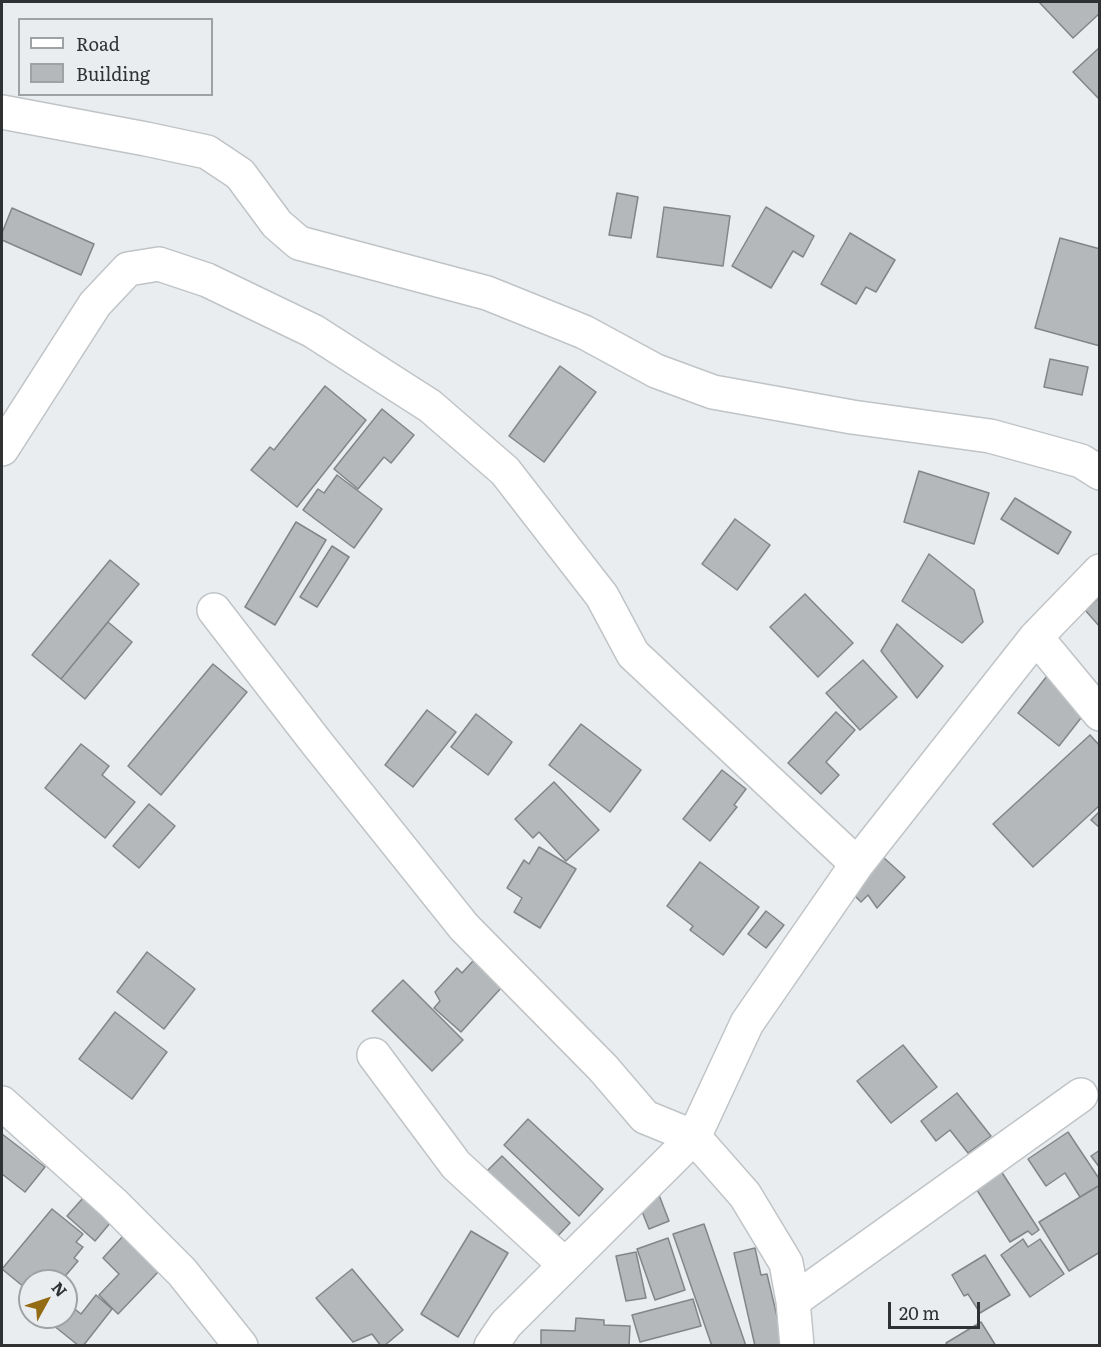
<!DOCTYPE html>
<style>
body{margin:0}
#map{position:relative;width:1101px;height:1347px;overflow:hidden;background:#e9edf0;font-family:Literata,serif}
canvas{display:block}
.frame{position:absolute;inset:0;border:3px solid #303132;pointer-events:none}
.legend{position:absolute;left:18px;top:18px;width:195px;height:78px;box-sizing:border-box;background:#e9edf0;border:2px solid #9fa2a4;margin:0;padding:8px 10px;list-style:none;font-size:18px;color:#303132}
.legend li{display:flex;align-items:center;gap:12px;height:30px}
.legend b{width:30px;border:2px solid #9fa2a4}
.north{position:absolute;left:18px;top:1269px;width:60px;height:60px;box-sizing:border-box;background:#e9edf0;border:2px solid #9fa2a4;border-radius:50%;rotate:50deg;font-size:16px;font-weight:700;line-height:24px;text-align:center;color:#303132}
.north::after{content:'';display:block;margin:auto;width:21px;height:27px;background:#946b15;clip-path:polygon(50% 0,100% 100%,50% 72%,0 100%)}
.scale{position:absolute;left:888px;top:1302px;width:92px;height:27px;box-sizing:border-box;border:3px solid #303132;border-top:0;padding-left:8px;font-size:18px;line-height:21px;white-space:nowrap;color:#303132;-webkit-text-stroke:4px #e9edf0;paint-order:stroke}
</style>
<div id="map">
<canvas width="1101" height="1347"></canvas>
<div class="frame"></div>
<ul class="legend">
<li><b style="height:8px;background:#fff"></b>Road</li>
<li><b style="height:16px;background:#b4b8ba"></b>Building</li>
</ul>
<div class="north">N</div>
<div class="scale">20 m</div>
</div>
<script>
const context = document.querySelector('canvas').getContext('2d');
context.lineJoin = 'round';
function fillPath(path, color) { context.fillStyle = color; context.fill(path, 'evenodd'); }
const shape = rows => new Path2D(rows.map(r => 'M' + r).join(''));
function trace(path, color, width, dash) { context.strokeStyle = color; context.lineWidth = width; context.lineCap = dash ? 'butt' : 'round'; context.setLineDash(dash || []); context.stroke(path); }
const building = shape([
 [1039,2,1100,2,1100,13,1073,38,1039,2],
 [1100,47,1100,100,1073,72,1100,47],
 [617,193,638,197,631,238,609,235,617,193],
 [664,207,730,216,723,266,657,257,664,207],
 [766,207,814,236,803,257,793,251,771,288,732,266,766,207],
 [12,208,94,244,81,275,2,240,2,233,12,208],
 [850,233,895,260,876,292,866,287,856,304,821,284,850,233],
 [1060,238,1100,249,1100,346,1035,328,1060,238],
 [1050,359,1088,367,1082,395,1044,387,1050,359],
 [560,366,596,392,544,462,509,436,560,366],
 [325,386,366,420,297,507,251,470,270,447,274,450,325,386],
 [382,409,414,435,391,463,384,457,358,489,334,469,382,409],
 [919,471,989,493,974,544,904,522,919,471],
 [337,475,382,509,354,548,303,510,318,489,324,493,337,475],
 [1015,498,1071,532,1058,554,1001,519,1015,498],
 [735,519,770,545,737,590,702,564,735,519],
 [296,522,326,540,275,625,245,607,296,522],
 [332,546,349,557,317,607,300,597,332,546],
 [929,554,974,590,983,622,962,643,902,601,929,554],
 [110,560,139,584,61,679,32,655,110,560],
 [805,594,853,643,818,677,770,627,805,594],
 [1100,597,1100,627,1085,610,1100,597],
 [108,622,132,642,85,699,61,679,108,622],
 [897,624,943,666,917,698,881,651,897,624],
 [863,660,897,697,860,730,826,693,863,660],
 [213,664,247,692,161,795,128,766,213,664],
 [1047,676,1088,709,1059,746,1018,713,1047,676],
 [427,710,456,732,413,787,385,765,427,710],
 [836,712,855,730,826,762,839,775,821,794,788,763,836,712],
 [476,714,512,742,488,775,451,747,476,714],
 [581,724,641,770,610,812,549,765,581,724],
 [1090,735,1100,746,1100,805,1033,867,993,824,1090,735],
 [81,744,109,766,102,775,135,802,105,838,45,788,81,744],
 [722,770,746,789,734,805,737,807,710,841,683,819,722,770],
 [554,782,599,830,566,861,539,832,533,838,515,819,554,782],
 [149,804,175,826,139,868,113,846,149,804],
 [1100,811,1100,828,1091,820,1100,811],
 [539,847,576,869,540,928,514,912,522,898,507,888,524,860,529,864,539,847],
 [883,857,905,877,877,908,868,895,861,902,851,892,883,857],
 [700,862,759,907,723,955,690,930,693,926,667,906,700,862],
 [766,911,784,925,766,948,748,934,766,911],
 [147,952,195,989,164,1029,117,992,147,952],
 [473,961,502,987,461,1032,434,1008,440,1001,435,992,457,968,462,973,473,961],
 [403,980,463,1040,432,1071,372,1011,403,980],
 [115,1012,167,1052,132,1099,79,1059,115,1012],
 [903,1045,937,1087,891,1123,857,1081,903,1045],
 [957,1093,991,1136,968,1153,950,1130,936,1141,921,1121,957,1093],
 [528,1119,603,1189,579,1216,504,1145,528,1119],
 [1068,1132,1100,1180,1100,1185,1080,1197,1065,1173,1046,1186,1028,1159,1068,1132],
 [2,1134,45,1167,25,1192,2,1174,2,1175,2,1134],
 [1100,1150,1100,1168,1091,1156,1100,1150],
 [502,1156,570,1223,553,1241,484,1174,502,1156],
 [1001,1171,1039,1230,1032,1235,1028,1231,1010,1242,975,1187,1001,1171],
 [1100,1185,1100,1252,1069,1271,1039,1222,1100,1185],
 [659,1195,669,1221,649,1229,639,1204,659,1195],
 [83,1198,111,1222,95,1241,67,1216,83,1198],
 [52,1209,83,1234,76,1242,83,1247,74,1258,78,1261,61,1281,30,1281,30,1292,2,1269,52,1209],
 [704,1224,746,1346,712,1346,673,1234,704,1224],
 [471,1231,508,1253,458,1337,421,1314,471,1231],
 [124,1235,160,1270,118,1314,99,1295,119,1274,103,1258,124,1235],
 [668,1238,685,1290,655,1300,637,1249,668,1238],
 [1023,1239,1028,1247,1040,1239,1064,1274,1030,1297,1001,1255,1023,1239],
 [755,1248,761,1275,767,1274,784,1346,755,1346,734,1253,755,1248],
 [636,1252,646,1298,626,1301,616,1256,636,1252],
 [985,1255,1010,1295,980,1313,968,1294,964,1296,952,1275,985,1255],
 [352,1269,403,1330,384,1346,381,1346,372,1334,353,1342,316,1298,352,1269],
 [96,1295,112,1309,83,1346,79,1346,43,1317,66,1317,66,1302,81,1314,96,1295],
 [693,1299,701,1326,640,1342,632,1315,693,1299],
 [576,1318,604,1320,604,1325,630,1326,629,1346,541,1346,541,1330,575,1331,576,1318],
 [981,1322,996,1346,948,1346,946,1343,981,1322]
]);
const minor = shape([
 [2,112,146,139,207,152,240,174,277,224,299,243,487,293,584,332,656,371,713,392,852,417,990,436,1081,461,1100,473],
 [2,449,95,304,128,269,159,264,207,280,313,331,430,406,505,471,602,596,633,654,857,864],
 [214,610,316,742,464,927,603,1068,645,1117,694,1137,745,1195,786,1263,793,1301,797,1346],
 [1036,637,1100,714],
 [374,1055,456,1165,565,1265],
 [2,1103,113,1203,182,1272,241,1346],
 [793,1301,1081,1095],
 [491,1346,506,1324,694,1137,747,1023,857,864,1036,637,1100,571]
]);
fillPath(building, '#b4b8ba');
trace(building, '#838688', 1.5);
trace(minor, '#c0c4c6', 36);
trace(minor, '#fff', 33);
</script>
